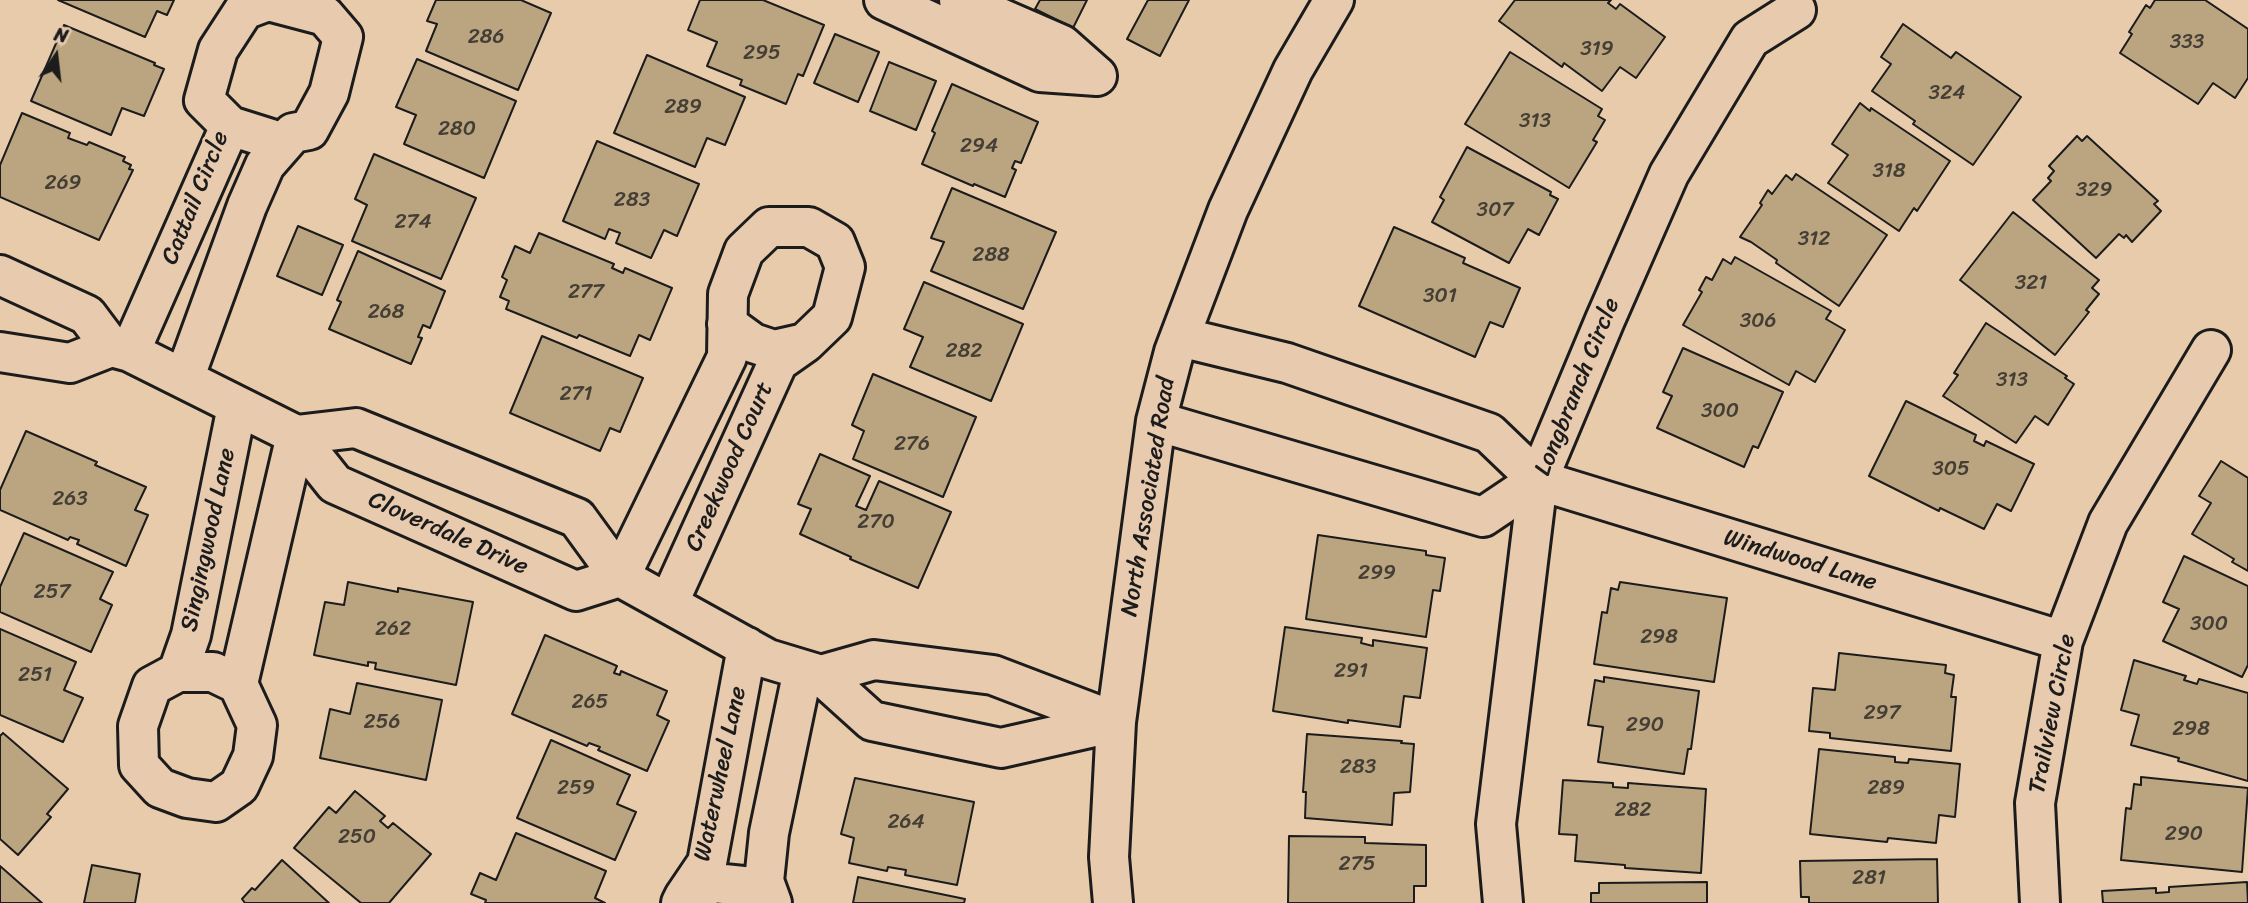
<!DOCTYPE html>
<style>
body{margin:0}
#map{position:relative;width:2248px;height:903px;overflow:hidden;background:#e8cbab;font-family:Sriracha,sans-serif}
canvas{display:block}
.north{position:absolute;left:21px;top:21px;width:70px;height:70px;-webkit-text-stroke:5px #e8cbaf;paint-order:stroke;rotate:14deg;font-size:19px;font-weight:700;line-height:28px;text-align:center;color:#1c1c1c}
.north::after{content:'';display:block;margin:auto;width:24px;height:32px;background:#1c1c1c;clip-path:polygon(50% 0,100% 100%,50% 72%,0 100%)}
</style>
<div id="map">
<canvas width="2248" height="903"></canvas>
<div class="north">N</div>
</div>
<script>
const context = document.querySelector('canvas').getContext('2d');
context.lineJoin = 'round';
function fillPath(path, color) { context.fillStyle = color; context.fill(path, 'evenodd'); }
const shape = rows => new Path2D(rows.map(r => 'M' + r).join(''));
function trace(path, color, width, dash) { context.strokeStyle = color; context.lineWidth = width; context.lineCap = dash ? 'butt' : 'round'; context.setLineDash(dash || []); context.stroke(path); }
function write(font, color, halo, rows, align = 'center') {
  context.font = font + ' Sriracha,sans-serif'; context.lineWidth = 5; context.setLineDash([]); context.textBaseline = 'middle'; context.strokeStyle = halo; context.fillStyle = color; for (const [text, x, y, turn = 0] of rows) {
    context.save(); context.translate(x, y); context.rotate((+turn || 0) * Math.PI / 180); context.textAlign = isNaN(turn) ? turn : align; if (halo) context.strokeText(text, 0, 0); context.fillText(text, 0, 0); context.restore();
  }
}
const building = shape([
 [58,0,174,0,167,15,157,11,145,37,58,0],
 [436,0,521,0,551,13,518,90,426,51,437,24,427,21,436,0],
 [700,0,763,0,824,25,803,76,798,74,786,104,740,85,742,80,707,66,717,42,688,30,700,0],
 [1040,0,1087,0,1073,28,1035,9,1040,0],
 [1148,0,1189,0,1160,56,1127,39,1148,0],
 [1515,0,1611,0,1608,3,1616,9,1620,4,1665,37,1636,78,1620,67,1602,91,1564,63,1562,67,1499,21,1515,0],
 [2155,0,2205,0,2248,29,2248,78,2235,98,2213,83,2198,104,2120,53,2132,34,2129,32,2146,5,2150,8,2155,0],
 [1903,24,1951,58,1956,52,2021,97,1973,165,1913,124,1915,121,1872,91,1891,64,1881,57,1903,24],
 [64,25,155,63,154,65,164,69,144,116,122,108,111,135,31,101,64,25],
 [835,34,879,52,858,102,814,83,835,34],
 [1510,52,1602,109,1598,116,1605,120,1593,140,1597,142,1569,188,1465,124,1510,52],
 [647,55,745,97,725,145,707,138,695,167,614,133,647,55],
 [417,59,516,101,484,178,404,144,416,115,396,107,417,59],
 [889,62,936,81,916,130,870,111,889,62],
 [952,84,1038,122,1021,163,1015,161,1012,168,1016,170,1005,197,974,184,973,186,922,164,935,133,932,131,952,84],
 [1860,103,1870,111,1871,108,1950,161,1917,211,1914,208,1899,231,1828,183,1848,155,1832,144,1860,103],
 [22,113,70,133,68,138,87,145,89,142,125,157,123,161,131,165,129,169,133,170,99,240,0,197,0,165,22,113],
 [2077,136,2082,141,2087,136,2158,201,2154,204,2161,211,2132,242,2126,235,2124,238,2119,234,2096,258,2033,200,2051,181,2048,178,2054,171,2049,166,2077,136],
 [597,141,699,184,677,236,664,230,651,258,616,243,620,233,609,229,605,239,563,221,597,141],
 [1467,147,1551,192,1550,195,1558,199,1539,235,1528,229,1509,263,1432,222,1444,200,1440,197,1467,147],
 [374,154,476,198,441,279,352,241,367,205,355,199,374,154],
 [1796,174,1887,235,1839,306,1776,263,1777,260,1751,242,1740,237,1762,205,1760,203,1768,190,1772,194,1786,175,1792,180,1796,174],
 [952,188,1056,232,1023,309,931,271,944,242,931,238,952,188],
 [2013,212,2099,280,2092,288,2099,294,2086,310,2089,312,2055,355,1960,280,2013,212],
 [298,226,343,245,322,295,277,276,298,226],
 [1394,227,1465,258,1463,263,1520,288,1503,327,1490,322,1475,357,1359,306,1394,227],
 [539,233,614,264,612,268,623,273,625,268,672,288,650,340,639,335,630,356,579,335,577,338,506,309,509,301,500,297,507,280,502,277,515,246,530,253,539,233],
 [358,251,445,291,430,328,423,325,418,337,422,338,411,364,329,329,341,302,337,300,358,251],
 [1735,257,1831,311,1826,319,1845,330,1815,382,1796,371,1789,385,1683,325,1702,292,1699,290,1706,277,1712,280,1723,259,1731,264,1735,257],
 [924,282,1023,324,991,401,910,367,923,337,904,329,924,282],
 [1986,323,2067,376,2065,378,2074,384,2048,425,2035,416,2016,443,1943,396,1958,375,1954,373,1986,323],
 [542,336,643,378,620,432,610,428,600,451,510,413,542,336],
 [1683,348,1783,392,1758,448,1753,446,1744,467,1657,428,1672,396,1663,392,1683,348],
 [873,374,976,417,943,497,853,459,864,431,852,425,873,374],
 [1906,401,1976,435,1974,441,1984,446,1986,441,2034,464,2011,511,1997,504,1984,529,1940,508,1939,511,1869,476,1906,401],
 [26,431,97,462,95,465,146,487,135,510,148,515,126,566,77,544,79,540,70,537,68,540,0,510,0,490,26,431],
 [820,454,870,476,856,506,866,510,879,481,951,512,918,588,850,559,851,557,800,534,811,509,798,504,820,454],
 [2221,461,2248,478,2248,571,2232,562,2234,559,2192,534,2211,503,2199,496,2221,461],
 [24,533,113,572,100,599,112,605,91,652,0,612,0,587,24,533],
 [1318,535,1426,551,1426,555,1445,558,1440,591,1433,590,1426,637,1306,619,1318,535],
 [2184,556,2248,586,2248,665,2242,677,2163,641,2179,609,2163,602,2184,556],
 [348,582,398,592,398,588,473,602,456,685,375,669,376,663,368,662,368,666,314,655,325,602,344,605,348,582],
 [1620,582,1727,598,1714,682,1594,664,1602,612,1607,613,1611,588,1618,590,1620,582],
 [1285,627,1362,638,1361,643,1373,646,1373,640,1427,648,1420,698,1404,696,1400,727,1348,720,1348,723,1273,711,1285,627],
 [0,629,76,662,64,690,83,698,63,742,0,715,0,629],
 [545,635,617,666,614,673,620,675,621,671,667,691,657,715,669,721,647,771,598,750,600,747,589,743,587,746,512,714,545,635],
 [1839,653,1946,665,1945,673,1954,675,1951,697,1956,697,1951,751,1830,738,1830,733,1809,731,1813,688,1835,690,1839,653],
 [2134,660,2186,676,2184,680,2197,684,2199,679,2248,693,2248,781,2178,761,2179,758,2131,745,2139,715,2121,710,2134,660],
 [1604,677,1699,691,1691,749,1688,749,1684,774,1598,762,1603,727,1588,725,1595,680,1604,682,1604,677],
 [357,683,442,700,426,780,320,758,330,709,350,714,357,683],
 [3,733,68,789,47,814,51,817,18,855,0,839,0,736,3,733],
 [1307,734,1402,741,1401,743,1414,744,1410,792,1394,793,1392,825,1305,818,1306,792,1303,792,1307,734],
 [551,740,630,775,617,804,636,812,615,860,517,818,551,740],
 [1819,749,1895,757,1895,762,1908,763,1909,759,1960,764,1955,817,1939,815,1936,843,1888,838,1887,842,1810,834,1819,749],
 [2141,777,2248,788,2242,872,2121,860,2126,808,2131,809,2134,784,2141,785,2141,777],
 [855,778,974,802,957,885,905,875,906,870,888,867,887,871,849,863,854,838,841,834,855,778],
 [1563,780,1613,783,1613,787,1628,788,1628,783,1706,789,1701,873,1625,868,1625,865,1575,861,1577,835,1559,834,1563,780],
 [355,791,385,816,380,821,388,828,393,823,431,854,389,903,361,903,294,848,329,807,336,813,355,791],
 [516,833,606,871,595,898,605,903,485,903,486,900,471,894,480,873,496,880,516,833],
 [1289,836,1365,837,1365,843,1426,845,1426,886,1414,886,1414,903,1288,903,1289,836],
 [1937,859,1938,903,1809,903,1809,897,1801,897,1800,861,1937,859],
 [282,860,329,903,245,903,242,899,252,888,255,890,282,860],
 [92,865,140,874,135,903,84,903,92,865],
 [0,866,42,903,0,903,0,866],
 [858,877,965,899,964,903,853,903,858,877],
 [1707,882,1707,903,1591,903,1591,893,1599,893,1599,883,1707,882],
 [2247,882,2248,903,2103,903,2102,891,2156,888,2156,893,2169,892,2169,887,2247,882]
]);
const minor = shape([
 [884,0,1040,72,1097,76],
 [959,0,1062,45,1097,76],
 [0,275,87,315,111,347,130,352,296,435,238,684,257,725,253,756,239,786,216,802,187,798,160,788,139,765,138,726,152,686,178,672,213,672,238,684],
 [1180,337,1287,363,1489,433,1538,480,2063,641],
 [0,352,70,363,111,347],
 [130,352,230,126],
 [184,379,247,206,265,165,293,133,309,130,329,93,343,37,325,16,268,1,244,10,218,50,204,100,230,126,284,143],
 [1156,421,1483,517,1538,480],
 [620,577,576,591,335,484,296,435,356,428,577,518,620,577,768,659,821,675,872,721,1001,748,1116,722],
 [620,577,727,357,728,294,744,251,769,227,809,227,835,242,845,267,832,317,805,343,774,350,753,343,727,324],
 [669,602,778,362,805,343],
 [178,672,191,635,237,406],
 [821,675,874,660,993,675,1116,722],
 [684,897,707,863,747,647],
 [681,903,684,897,714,883,743,886,768,903],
 [772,903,764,881,769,833,803,670],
 [1113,903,1109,857,1116,722,1156,421,1174,352,1228,210,1293,70,1334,0],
 [1503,903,1496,824,1538,480,1605,320,1669,174,1750,39,1796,10],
 [2040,903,2035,803,2063,641,2108,523,2211,350]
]);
const numberNames = [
 ["286",486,38],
 ["333",2187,43],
 ["319",1597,50],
 ["295",762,54],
 ["324",1947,94],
 ["289",683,108],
 ["313",1535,122],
 ["280",457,130],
 ["294",979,147],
 ["318",1889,172],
 ["269",63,184],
 ["329",2094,191],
 ["283",632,201],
 ["307",1495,211],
 ["274",413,223],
 ["312",1814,240],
 ["288",991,256],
 ["321",2031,284],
 ["277",586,293],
 ["301",1440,297],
 ["268",386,313],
 ["306",1758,322],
 ["282",964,352],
 ["313",2012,381],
 ["271",576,395],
 ["300",1720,412],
 ["276",912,445],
 ["305",1951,470],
 ["263",70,500],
 ["270",876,523],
 ["299",1377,574],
 ["257",52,593],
 ["300",2209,625],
 ["262",393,630],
 ["298",1659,638],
 ["291",1351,672],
 ["251",35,676],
 ["265",590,703],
 ["297",1882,714],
 ["256",382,723],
 ["290",1645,726],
 ["298",2191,730],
 ["283",1358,768],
 ["259",576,789],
 ["289",1886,789],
 ["282",1633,811],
 ["264",906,823],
 ["290",2184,835],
 ["250",357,838],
 ["275",1357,865],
 ["281",1869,879]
];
const streetNames = [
 ["Cattail Circle",196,198,-68],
 ["Longbranch Circle",1578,387,-68],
 ["Creekwood Court",730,467,-66],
 ["North Associated Road",1149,497,-81],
 ["Cloverdale Drive",448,534,24],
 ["Singingwood Lane",209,540,-78],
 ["Windwood Lane",1800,561,17],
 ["Trailview Circle",2053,714,-79],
 ["Waterwheel Lane",721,774,-78]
];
fillPath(building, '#bba580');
trace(building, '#1c1c1c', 2);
trace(minor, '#1c1c1c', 44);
trace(minor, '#e8cbaf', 38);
write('21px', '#443e35', null, numberNames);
write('24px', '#1c1c1c', '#e8cbaf', streetNames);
</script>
